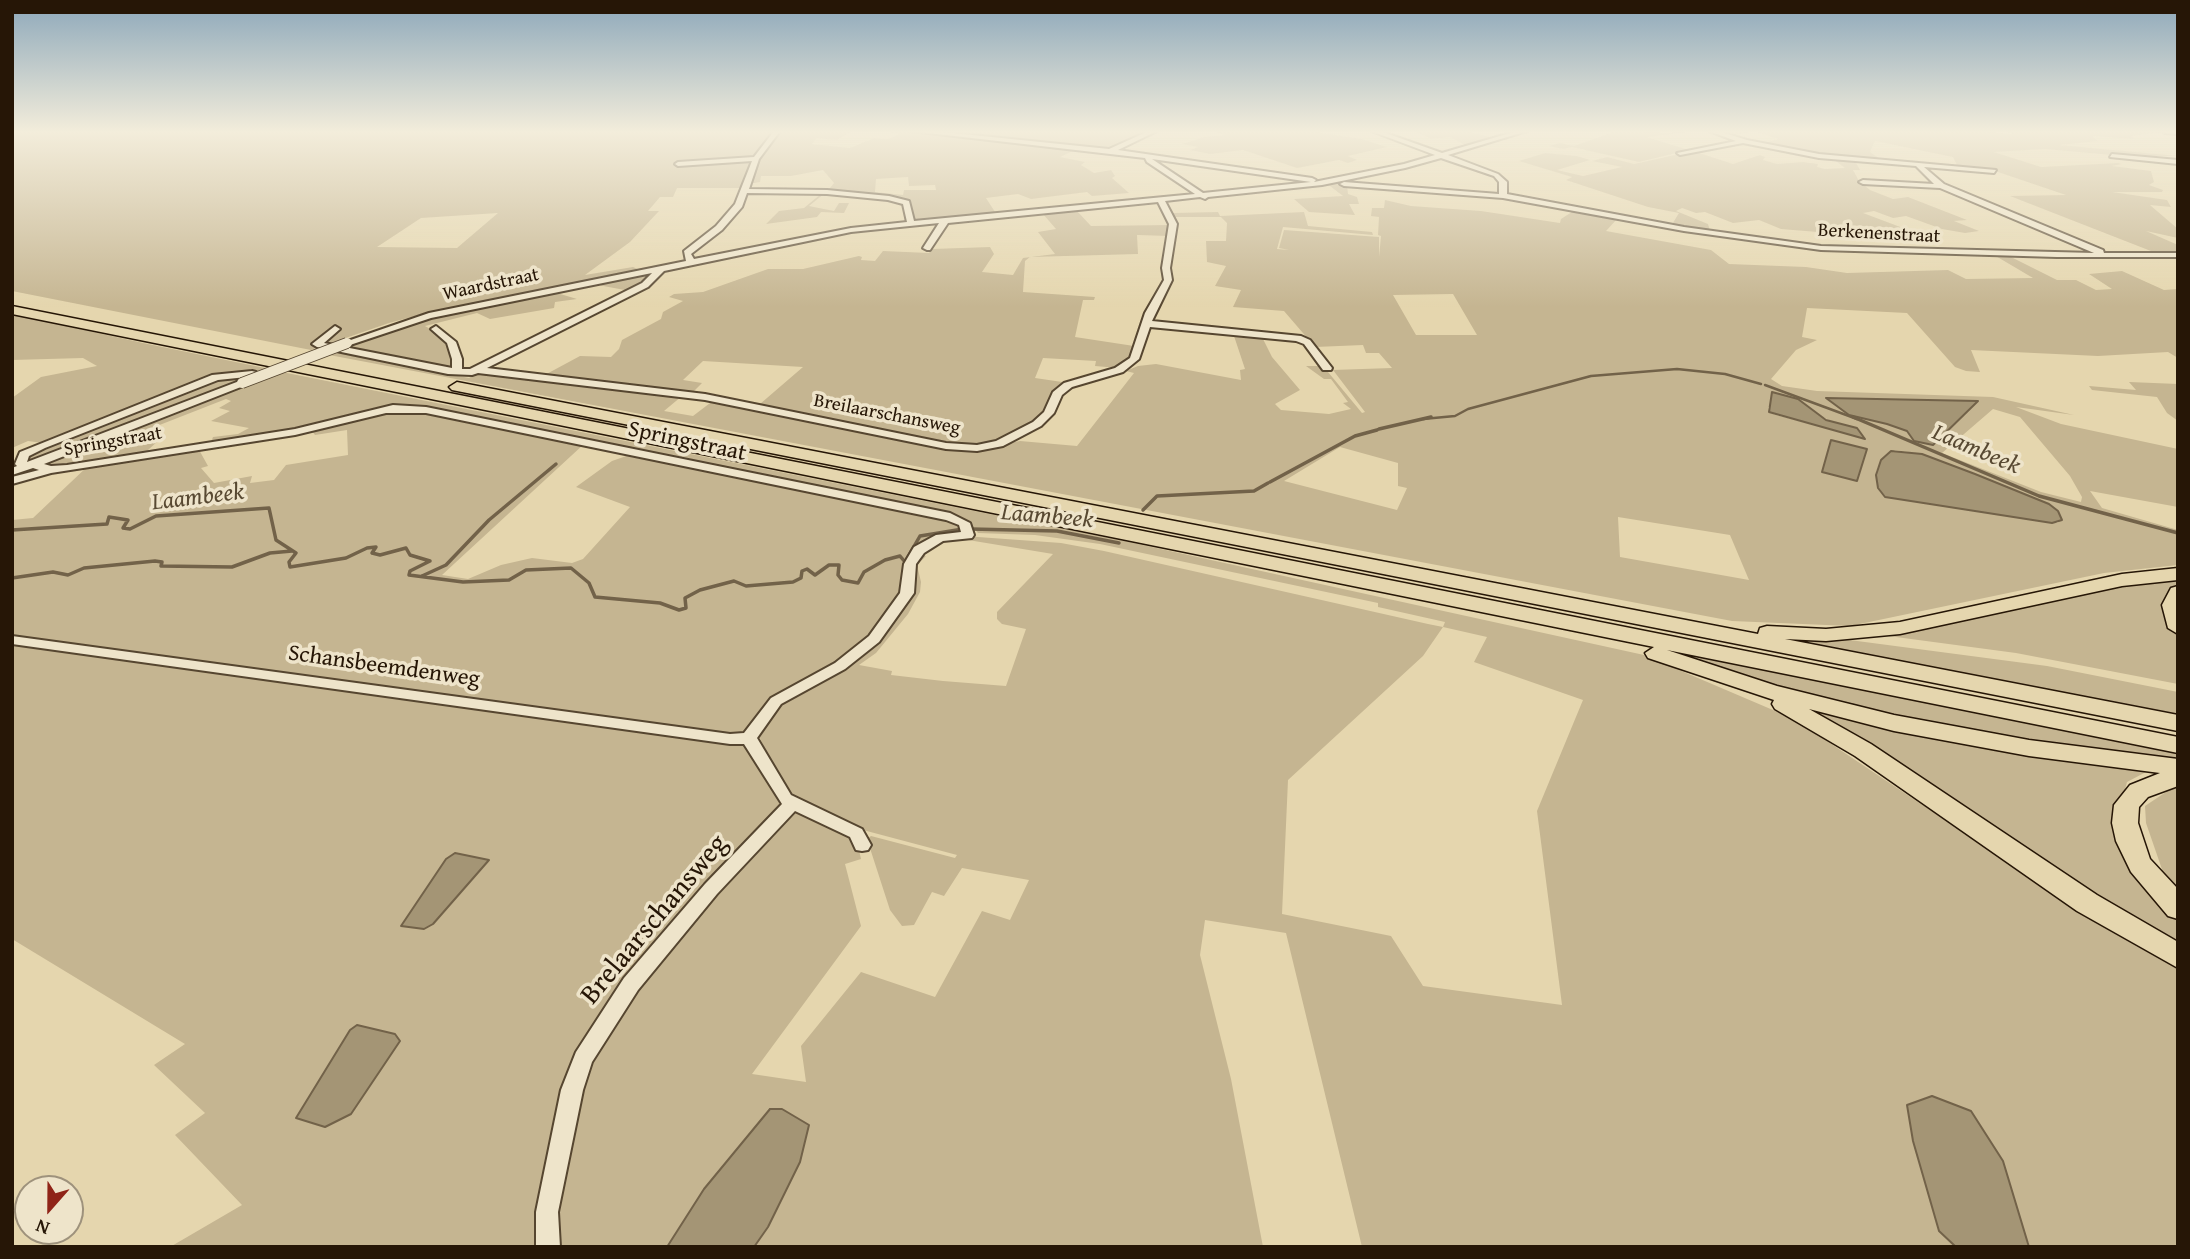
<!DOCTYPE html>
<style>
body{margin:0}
#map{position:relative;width:2190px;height:1259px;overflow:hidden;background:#e5d6ae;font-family:"Gentium Book Plus",serif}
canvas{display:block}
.frame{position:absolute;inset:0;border:14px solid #261606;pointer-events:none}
.north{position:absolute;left:14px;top:1175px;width:70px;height:70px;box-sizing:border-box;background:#eee4ca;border:2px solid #9e927c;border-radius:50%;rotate:201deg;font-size:19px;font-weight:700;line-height:28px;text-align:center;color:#261606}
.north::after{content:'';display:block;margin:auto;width:24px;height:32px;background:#8f2418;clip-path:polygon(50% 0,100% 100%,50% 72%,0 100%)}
</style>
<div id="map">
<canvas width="2190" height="1259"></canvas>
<div class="frame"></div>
<div class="north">N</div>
</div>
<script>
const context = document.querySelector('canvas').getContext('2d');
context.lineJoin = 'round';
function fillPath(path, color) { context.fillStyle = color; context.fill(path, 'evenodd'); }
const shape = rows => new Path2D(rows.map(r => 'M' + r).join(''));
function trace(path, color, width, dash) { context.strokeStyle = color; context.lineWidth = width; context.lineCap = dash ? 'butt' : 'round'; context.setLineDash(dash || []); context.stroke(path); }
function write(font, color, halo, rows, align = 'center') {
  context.font = font + ' "Gentium Book Plus",serif'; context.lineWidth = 7; context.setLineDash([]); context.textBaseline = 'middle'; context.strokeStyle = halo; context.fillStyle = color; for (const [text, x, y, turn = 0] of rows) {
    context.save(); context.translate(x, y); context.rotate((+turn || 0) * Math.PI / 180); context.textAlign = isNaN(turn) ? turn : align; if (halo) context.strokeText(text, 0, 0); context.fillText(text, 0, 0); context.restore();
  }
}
const green = shape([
 [12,131,774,131,751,161,740,188,677,188,673,197,660,197,648,211,659,211,630,242,585,275,633,267,640,270,434,311,389,323,311,350,12,291],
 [498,213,457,248,377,247,421,218],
 [780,131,878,131,852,131,837,140,817,138,812,144,850,148,874,138,889,139,899,134,885,131,907,131,1090,149,1082,152,1073,151,1060,157,1085,162,1081,165,1094,173,1111,170,1115,176,1112,178,1129,193,1092,196,1087,192,1031,199,1018,194,986,198,997,215,916,221,909,203,902,199,814,190,830,188,834,183,823,170,791,176,761,176,760,182,749,184,758,159],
 [908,177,909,186,935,185,936,190,904,190,903,195,875,192,876,179],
 [921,131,1150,131,1107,149],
 [1213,131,1315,132,1362,139,1387,147,1348,156,1357,160,1348,163,1339,160,1297,168,1243,150,1210,154,1190,150,1198,147,1182,144,1204,137,1225,135],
 [1414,131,1465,131,1494,138,1467,146,1450,137,1432,139],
 [1616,131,1668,133,1696,131,1647,137,1689,150,1639,162,1572,147,1563,149,1549,146,1560,143,1574,146],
 [1715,131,1974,131,2013,134,2005,131,2162,132,2131,136,2134,139,2092,136,2098,141,2060,145,2178,156,2148,156,2178,161,2045,149,1994,152,2041,167,2118,163,2122,164,2112,166,2151,171,2154,182,2149,185,2163,190,2162,192,2112,192,2167,200,2171,207,2150,205,2178,229,2178,238,2146,231,2178,245,2178,253,2156,253,2010,196,2066,195,1995,171,1958,167,1953,157,1875,141,1870,152,1883,161,1829,156,1760,144,1778,139,1754,131,1730,136],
 [1693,151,1733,164,1760,155,1765,157,1763,160,1777,164,1803,162,1818,164,1817,167,1825,169,1845,168,1833,159,1855,161,1860,170,1853,170,1859,181,1870,190,1893,199,1908,197,1967,220,1954,221,1979,231,1965,233,1942,229,1906,216,1893,218,1874,211,1863,213,1911,231,1897,235,1904,238,1892,239,1874,233,1854,235,1781,229,1759,220,1733,223,1705,212,1696,213,1682,208,1676,211,1708,224,1710,231,1671,226,1679,213,1648,207,1566,180,1572,177,1519,161,1545,153,1577,156,1590,160,1557,170,1583,176,1622,167,1592,161,1607,157,1634,164],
 [1326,183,1347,184,1348,194,1357,197,1359,204,1349,204,1355,215,1309,212,1294,199,1343,196],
 [822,193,825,193,809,206,834,211,839,203,849,203,844,213,821,212,817,217,766,224,779,211,804,208],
 [1385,200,1411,206,1481,211,1560,223,1561,219,1575,210,1618,218,1606,231,1711,250,1729,264,1806,267,1847,273,1948,270,1966,279,2033,278,1994,255,2009,256,2057,280,2076,280,2096,290,2112,289,2089,274,2122,271,2164,290,2178,289,2178,358,2168,352,2098,356,1971,350,1980,372,1966,371,1955,367,1907,313,1807,308,1802,337,1817,340,1796,350,1771,379,1782,386,1817,391,1993,397,2074,415,2016,407,2061,424,2178,449,2178,507,2090,491,2102,508,2178,530,2178,565,2104,573,1850,626,1732,621,324,354,331,351,469,378,477,373,487,373,682,396,664,411,693,416,714,400,964,452,1020,441,1077,446,1134,373,1126,371,1138,366,1156,364,1241,380,1240,370,1245,369,1233,333,1261,335,1272,357,1300,390,1275,404,1281,410,1329,414,1351,409,1343,403,1348,402,1331,379,1324,379,1306,366,1323,366,1362,413,1365,412,1333,370,1392,368,1379,353,1366,353,1363,345,1315,347,1284,311,1233,307,1241,290,1215,286,1226,266,1207,262,1206,241,1226,241,1227,223,1221,217,1173,217,1172,213,1218,212,1220,216,1304,212,1308,226,1372,232,1373,235,1283,227,1277,249,1289,250,1279,248,1284,230,1379,237,1379,257,1381,236,1378,235,1379,217,1371,216,1372,208,1384,208],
 [1453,294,1477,335,1416,335,1393,295],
 [1827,398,1977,401,1913,438,1907,431,1887,424,1849,415],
 [1768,407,1819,415,1865,438,1776,415,1769,412],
 [1993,409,2020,417,2070,476,2082,497,2081,502,2041,492,1942,453],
 [1340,447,1398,463,1398,486,1407,488,1397,510,1284,481],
 [1895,450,1922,454,2048,504,2061,516,2058,523,1888,497,1880,492,1876,472,1881,460],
 [1618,517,1730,535,1749,580,1620,557],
 [1077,211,1091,226,1170,225,1169,236,1137,235,1138,254,1030,257,1025,261,1023,292,1095,297,1094,300,1083,300,1075,337,1134,346,1133,356,1118,368,1095,366,1096,361,1043,358,1035,378,1069,383,1045,414,1016,435,982,446,933,441,760,404,803,367,703,361,683,380,702,383,693,392,541,377,580,356,611,357,619,349,622,340,661,319,663,312,683,301,669,297,674,294,703,292,768,269,803,269,859,256,862,257,861,260,875,261,883,251,929,253,932,249,990,247,994,254,982,272,1013,275,1023,258,1055,254,1038,232,1056,229,1043,214],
 [645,274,652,278,630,291,598,285,557,293,577,299,555,302,554,308,490,319,477,313,425,326,446,338,456,361,453,370,340,348,432,316],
 [12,314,143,343,265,368,254,372,217,373,43,443,28,441,12,448,12,398,41,377,97,366,83,358,12,360],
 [277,371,1129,542,1644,655,1794,719,2027,875,2178,965,2178,1247,2029,1247,2029,1243,1907,1105,1913,1141,1939,1231,1956,1247,1362,1247,1286,933,1205,920,1200,955,1231,1079,1263,1247,556,1247,566,1156,581,1089,595,1057,630,997,704,905,792,810,856,837,861,859,845,864,861,926,752,1074,806,1082,801,1046,861,972,935,997,982,911,1010,920,1029,880,962,868,944,896,932,892,914,925,902,926,890,910,867,839,871,836,955,858,957,855,863,830,809,807,790,793,776,773,759,736,744,741,779,800,779,805,614,995,586,1035,569,1080,540,1247,170,1247,242,1205,175,1135,205,1113,154,1065,185,1044,12,939,12,645,98,656,108,648,12,637,12,520,33,518,89,465,198,448,208,466,201,468,214,483,252,476,250,483,274,480,286,465,348,455,347,430,315,435,312,431,391,412,422,412,584,444,442,575,468,579,501,565,532,558,572,563,583,559,630,507,576,487,612,461,632,454,953,520,962,527,960,530,914,554,926,556,917,565,921,582,920,592,908,614,876,653,859,665,892,671,891,675,943,681,1006,686,1026,629,1002,624,997,619,997,612,1053,554,962,539,964,536,1061,543,1104,551,1428,624,1443,627,1445,622,1378,607,1378,603,1100,544,1035,535,978,533,968,522,951,515,419,406,395,406,297,430,211,442,213,437,238,434,249,428,211,421,230,411,219,408,231,401,226,399,157,426,152,439,160,439,147,451,60,466,44,462],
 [1443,627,1487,637,1474,662,1583,700,1537,811,1562,1005,1423,986,1391,936,1282,914,1288,780,1423,656],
 [253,376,34,461,28,457,28,454,211,380],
 [2129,382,2178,384,2178,421,2167,413,2157,397,2092,390,2089,386,2136,390],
 [2178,576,2178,583,2167,595,2166,612,2178,636,2178,684,2016,653,1881,635,2051,598],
 [1767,635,1842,639,2047,666,2178,692,2178,714],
 [1653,646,2178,753,2178,762,2013,740,1811,698],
 [1804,707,1934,739,2025,756,2146,772,2127,782,2116,824,2178,915,2178,944,2102,903],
 [2178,784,2178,891,2165,878,2146,823,2145,806]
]);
const water = shape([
 [1772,392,1798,399,1826,420,1857,428,1865,439,1769,412,1772,392],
 [1826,398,1978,401,1933,445,1914,441,1907,431,1887,424,1849,415,1826,398],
 [1831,440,1867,449,1857,481,1822,472,1831,440],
 [1891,451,1922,454,1975,474,2049,504,2058,511,2062,520,2052,523,1885,497,1878,488,1876,475,1881,460,1891,451],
 [455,853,489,860,433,924,424,929,401,926,446,859,455,853],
 [357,1025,395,1034,400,1041,351,1114,325,1127,296,1118,350,1030,357,1025],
 [1932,1096,1971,1111,2003,1161,2029,1247,1956,1247,1939,1231,1913,1141,1907,1105,1932,1096],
 [770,1109,782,1109,809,1125,800,1162,768,1227,754,1247,667,1247,704,1189,770,1109]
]);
const streamFar1 = shape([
 [1765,385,1857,419],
 [1423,419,1455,416,1468,409,1591,376,1677,369,1725,374,1761,384]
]);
const stream = shape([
 [1853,417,2039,496,2178,533],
 [1379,429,1431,417],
 [1270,482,1355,436,1377,430],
 [1143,510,1157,496,1254,491,1268,483],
 [971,529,1057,531,1119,543],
 [12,530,107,524,109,517,128,520,123,528,130,529,156,516,269,508,276,540,296,553,289,562,290,567,346,558,367,548,376,547,372,553,380,555,406,548,410,555,430,561,410,571,409,575,463,582,509,580,526,570,571,568,589,583,595,597,660,603,679,610,686,608,685,598,700,590,734,581,746,586,793,582,801,578,802,571,807,569,815,575,829,565,839,565,838,575,842,580,858,583,864,572,885,560,900,556,905,562,920,536,963,529],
 [422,576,446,565,489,520,556,464],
 [12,578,53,572,68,575,84,568,155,561,162,562,161,566,232,567,270,553,292,551]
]);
const minor = shape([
 [774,131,780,131,759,159,749,189,827,190,889,196,909,201,914,221,1195,194,1147,162,1145,158,911,131,933,131,1109,149,1149,131,1157,131,1118,150,1312,178,1316,180,1314,182,1404,164,1435,155,1371,131,1380,131,1442,153,1517,131,1527,131,1448,155,1498,174,1507,182,1507,194,1684,227,1821,246,2094,253,1940,188,1863,184,1859,182,1863,180,1934,184,1916,166,1819,158,1743,143,1680,155,1677,153,1736,141,1709,131,1718,131,1747,140,1819,154,1996,170,1994,173,1924,167,1944,184,2103,250,2104,253,2178,253,2178,257,2057,257,1821,250,1684,231,1503,198,1344,186,1340,184,1344,182,1499,194,1499,182,1494,176,1441,158,1405,168,1322,185,1208,197,1205,199,1200,197,1165,201,1177,224,1170,268,1172,280,1152,321,1301,336,1310,340,1332,368,1331,370,1323,370,1304,344,1296,341,1150,327,1139,359,1123,372,1072,387,1062,395,1054,413,1041,426,1003,446,977,451,946,449,705,400,478,373,472,375,448,374,317,347,312,344,335,326,340,329,324,343,452,368,452,359,447,343,431,329,436,326,456,342,462,359,462,369,470,369,642,283,652,273,431,318,350,345,342,343,429,313,686,261,684,251,716,226,735,204,752,161,678,166,675,164,678,162,754,157,774,131],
 [1152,159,1311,182,1203,193,1152,159],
 [747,193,827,194,888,200,903,204,907,222,851,228,694,259,691,254,722,230,742,207,747,193],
 [1158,202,1169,224,1162,268,1164,280,1145,313,1130,358,1115,368,1064,383,1053,392,1044,412,1033,422,996,441,977,445,946,443,705,394,487,368,648,287,664,271,851,232,939,223,923,248,927,250,930,250,948,223,1158,202],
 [2162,131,2178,131,2178,134,2165,133,2162,131],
 [2112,154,2178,160,2178,164,2110,157,2112,154],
 [252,371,256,372,256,376,218,380,45,448,29,456,27,462,242,380,246,381,246,385,44,464,51,466,67,465,295,429,393,405,426,407,950,513,970,523,974,535,972,538,943,541,924,553,916,564,914,593,879,642,845,669,781,704,757,738,791,795,862,829,871,845,868,850,862,851,856,850,850,837,795,811,717,894,638,990,592,1062,583,1090,558,1212,560,1247,536,1247,536,1212,561,1090,576,1052,624,978,705,884,782,804,744,744,730,744,12,644,12,636,730,734,744,733,771,698,835,663,869,636,900,593,904,564,914,547,936,535,961,532,959,525,946,520,426,413,386,413,295,435,51,473,12,484,12,477,39,470,33,468,12,475,12,468,17,466,15,464,20,452,212,375,252,371]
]);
const highway = shape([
 [12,306,2178,737,2178,753,1667,650,1777,686,1894,715,2029,740,2178,759,2178,786,2148,797,2139,807,2138,823,2150,859,2178,889,2178,919,2168,916,2131,872,2116,841,2112,823,2114,805,2130,785,2160,773,2029,756,1894,731,1809,709,1871,744,2097,895,2178,942,2178,968,2077,911,1855,756,1775,709,1772,704,1774,700,1648,658,1645,653,1654,647,12,314,12,306],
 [457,382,1758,634,1760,628,1767,626,1826,629,1900,622,2122,574,2178,568,2178,580,2122,586,1900,634,1826,641,1785,639,2178,715,2178,731,452,390,449,387,457,382],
 [2178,586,2178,634,2168,628,2162,605,2171,588,2178,586]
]);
const minorBridge = shape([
 [242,383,347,343]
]);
const farStreetnames = [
 ["Berkenenstraat",1879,234,3],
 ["Waardstraat",491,285,-12],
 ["Breilaarschansweg",887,415,11],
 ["Springstraat",113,442,-10]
];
const streetNames = [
 ["Springstraat",687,442,12],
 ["Schansbeemdenweg",384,667,8]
];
const waterNames = [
 ["Laambeek",1976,450,23],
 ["Laambeek",198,498,-7],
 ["Laambeek",1047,517,5]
];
const nearStreetnames = [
 ["Brelaarschansweg",655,920,-50]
];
fillPath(green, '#c5b591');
fillPath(water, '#a49575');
trace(water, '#726249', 2);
trace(streamFar1, '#726249', 2.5);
trace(stream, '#726249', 3.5);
trace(minor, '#564630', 4);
trace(highway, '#261606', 3);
fillPath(minor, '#eee4ca');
fillPath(highway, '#e5d6ae');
trace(minorBridge, '#564630', 12, []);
trace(minorBridge, '#eee4ca', 10);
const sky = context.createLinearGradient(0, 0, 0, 307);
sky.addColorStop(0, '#8da8ba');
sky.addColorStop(0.43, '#f3eddb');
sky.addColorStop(1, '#f3eddb00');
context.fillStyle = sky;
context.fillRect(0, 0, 2190, 307);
write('19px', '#261606', '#eee4ca', farStreetnames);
write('23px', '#261606', '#eee4ca', streetNames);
write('italic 24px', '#584932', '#eee4ca', waterNames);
write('28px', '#261606', '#eee4ca', nearStreetnames);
</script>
